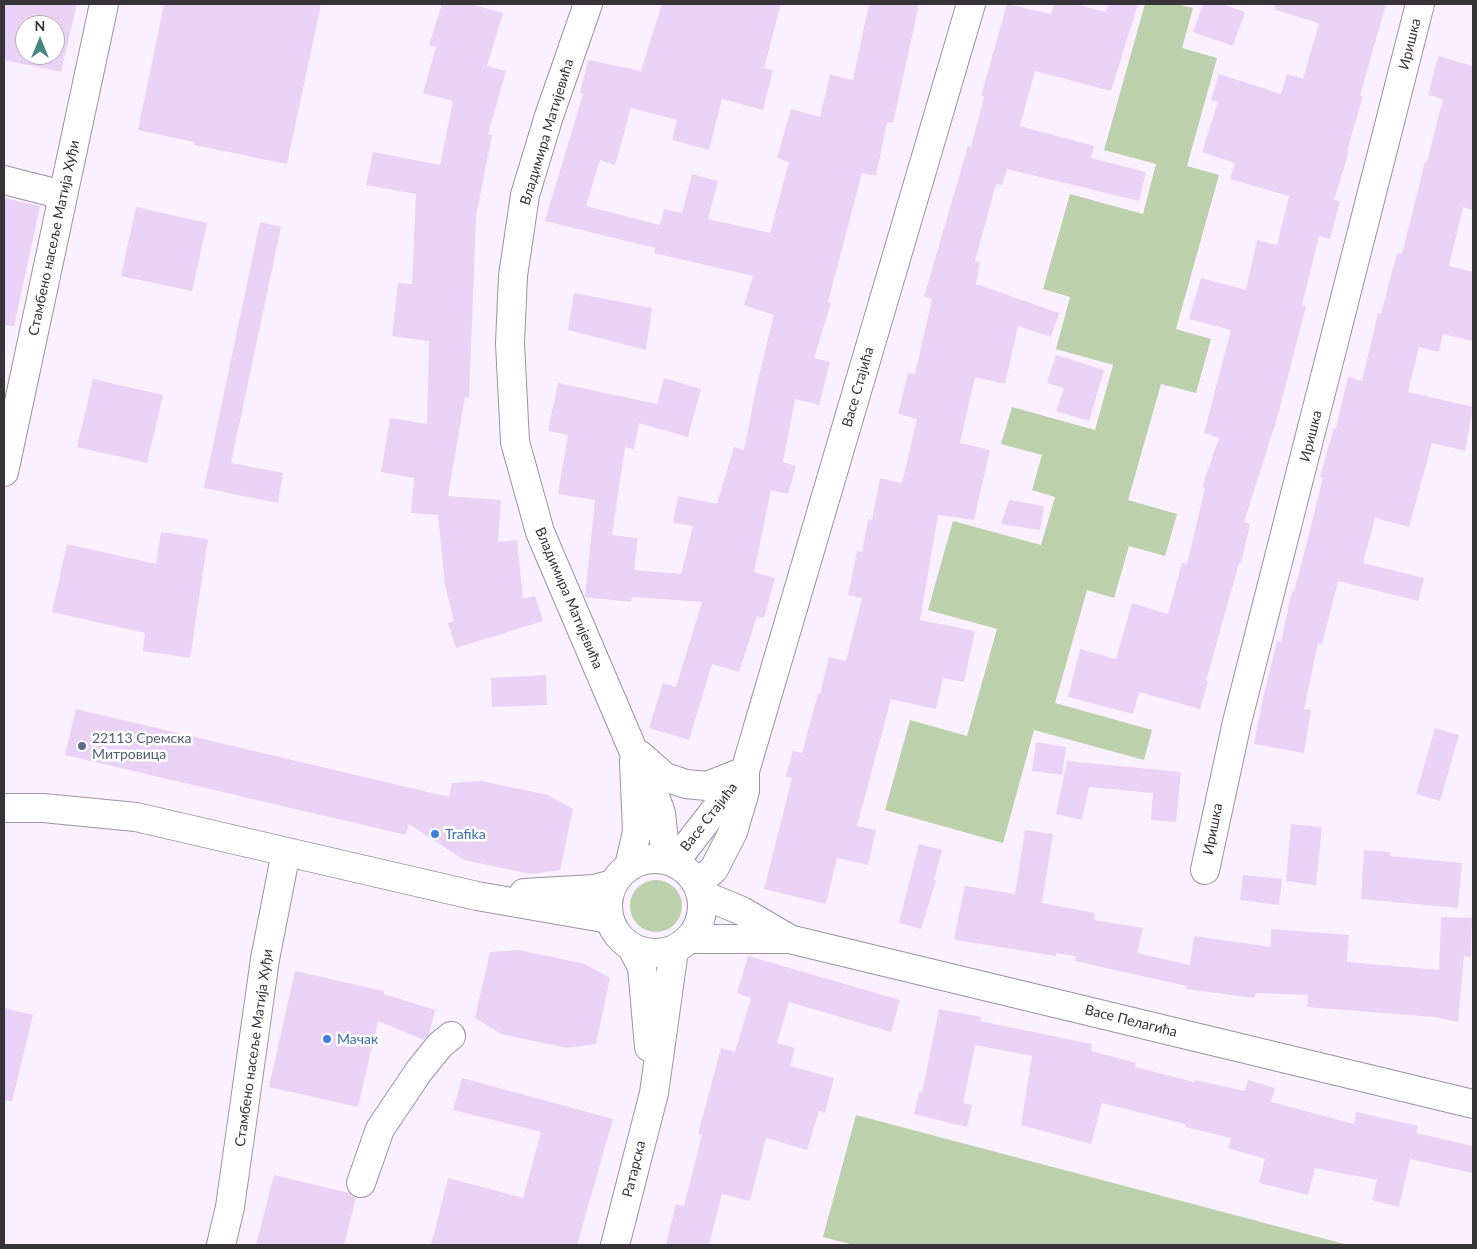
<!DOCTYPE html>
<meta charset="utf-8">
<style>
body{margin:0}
#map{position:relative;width:1477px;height:1249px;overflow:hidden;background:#faf0ff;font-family:Lato,sans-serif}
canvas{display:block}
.frame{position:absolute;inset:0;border:5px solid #373339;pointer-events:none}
.north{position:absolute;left:15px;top:15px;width:50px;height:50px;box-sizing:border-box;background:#fff;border:1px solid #afadb0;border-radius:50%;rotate:0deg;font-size:14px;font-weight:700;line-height:20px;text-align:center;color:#373339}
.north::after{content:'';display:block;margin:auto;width:18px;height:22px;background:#45897c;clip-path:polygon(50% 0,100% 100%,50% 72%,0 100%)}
</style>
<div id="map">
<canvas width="1477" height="1249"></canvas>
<div class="frame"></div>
<div class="north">N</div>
</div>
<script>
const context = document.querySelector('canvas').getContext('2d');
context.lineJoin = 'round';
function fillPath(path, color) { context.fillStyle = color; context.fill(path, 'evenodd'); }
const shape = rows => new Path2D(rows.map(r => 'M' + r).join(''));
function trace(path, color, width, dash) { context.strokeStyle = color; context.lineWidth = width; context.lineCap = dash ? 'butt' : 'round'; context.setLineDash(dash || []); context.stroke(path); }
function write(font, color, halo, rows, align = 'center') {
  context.font = font + ' Lato,sans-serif'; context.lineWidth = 5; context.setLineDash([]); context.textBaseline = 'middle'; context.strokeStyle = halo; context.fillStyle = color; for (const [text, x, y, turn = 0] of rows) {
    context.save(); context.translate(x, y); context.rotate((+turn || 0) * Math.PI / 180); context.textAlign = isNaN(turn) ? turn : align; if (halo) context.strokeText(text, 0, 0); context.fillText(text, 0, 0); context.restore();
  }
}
const green = shape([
 [1145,4,1176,4,1193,8,1182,48,1217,58,1187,166,1219,175,1176,329,1211,339,1196,393,1161,384,1128,500,1177,514,1165,556,1129,546,1114,598,1087,590,1055,703,1152,730,1144,760,1034,730,1003,843,885,810,910,720,967,736,997,629,928,610,953,521,1041,545,1055,497,1032,490,1042,455,1001,444,1012,407,1095,430,1113,365,1056,349,1070,297,1043,289,1070,194,1143,214,1156,164,1104,150],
 '630 906a26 26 0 1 1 52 0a26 26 0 1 1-52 0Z',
 [856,1115,1348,1245,854,1245,823,1237]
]);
const building = shape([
 [4,4,77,4,61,72,4,60],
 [25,25,55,25,55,55,25,55],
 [164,4,321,4,287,164,194,145,194,142,138,130],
 [442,4,471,4,503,13,487,66,506,71,488,134,492,135,476,217,469,398,465,397,448,496,501,500,498,542,517,540,523,599,535,596,543,621,456,648,448,623,454,621,445,586,438,515,411,513,414,478,381,472,390,418,427,424,429,341,392,336,398,283,412,284,416,194,366,185,373,152,440,165,453,101,423,93,436,47,429,45],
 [662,4,781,4,764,68,773,70,763,110,722,99,709,150,672,140,677,120,631,108,615,165,600,160,586,206,660,225,664,209,682,213,692,174,718,181,708,219,770,233,789,162,777,158,791,109,820,117,830,75,853,80,869,4,919,4,893,123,887,122,876,176,862,173,828,302,831,303,814,358,830,362,819,405,795,399,783,462,796,466,788,494,771,490,754,572,775,578,764,618,757,616,739,672,712,664,689,740,649,728,663,683,676,687,702,602,632,597,631,602,585,597,595,500,558,494,568,435,548,431,558,383,657,404,664,378,701,389,688,437,639,423,634,449,625,447,612,535,638,538,634,570,681,574,693,526,673,523,678,496,717,504,734,447,744,450,757,384,774,315,744,305,753,276,654,253,655,248,545,221,583,94,580,93,588,60,641,71],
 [1007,4,1051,14,1054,4,1075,4,1106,12,1109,4,1138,4,1111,91,1035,71,1020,126,1094,146,1091,158,1146,172,1139,201,1007,169,1002,185,996,184,975,261,980,262,976,284,1059,313,1051,337,1018,326,1005,384,975,377,960,443,990,450,974,520,938,515,920,620,975,631,964,682,943,678,936,709,891,699,857,826,876,830,868,865,837,858,826,904,764,889,792,778,786,776,793,751,802,753,818,694,820,694,829,657,846,661,862,598,848,595,857,551,862,552,868,519,872,520,880,478,902,483,917,419,898,414,908,373,915,374,932,299,924,297,968,146,971,147,984,97,981,96],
 [1203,4,1222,4,1245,12,1233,46,1193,32],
 [1275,4,1386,4,1360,95,1363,96,1347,151,1349,151,1334,200,1340,201,1330,239,1319,236,1302,305,1306,306,1278,415,1244,522,1250,524,1241,563,1239,563,1206,681,1208,681,1200,709,1139,692,1133,714,1068,697,1080,649,1116,659,1132,603,1168,614,1182,563,1187,564,1205,488,1202,487,1219,438,1204,433,1231,330,1189,319,1201,278,1246,290,1257,240,1277,245,1289,196,1230,179,1235,163,1202,152,1218,102,1211,100,1219,74,1281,94,1287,74,1303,79,1319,23,1275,10],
 [1438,56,1473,66,1473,210,1463,207,1449,266,1473,272,1473,341,1443,334,1439,352,1419,347,1408,392,1473,407,1465,451,1432,443,1409,527,1375,518,1363,563,1424,578,1418,601,1338,581,1322,644,1318,643,1304,709,1311,710,1304,753,1254,744,1262,702,1277,641,1281,642,1292,591,1294,592,1312,522,1323,477,1320,477,1334,428,1336,428,1348,377,1362,381,1378,313,1381,314,1397,253,1402,254,1425,162,1427,162,1443,99,1428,95],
 [4,198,40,206,14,326,4,325],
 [136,207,207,223,192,291,121,276],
 [260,222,281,227,231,463,283,473,278,503,204,488],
 [574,293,652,308,646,350,568,330],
 [1056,355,1104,370,1089,421,1056,411,1064,388,1047,383],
 [93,379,163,395,147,463,77,447],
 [1009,500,1044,506,1040,530,1001,524],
 [161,532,208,539,190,658,143,651,145,633,52,612,67,544,156,564],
 [546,675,547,705,492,707,491,678],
 [76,709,449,797,452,783,481,781,548,795,573,809,560,870,531,874,464,860,409,824,406,835,65,755],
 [1435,728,1459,735,1440,801,1416,794],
 [1036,742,1066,747,1062,775,1032,771],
 [1067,761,1181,772,1176,822,1151,820,1153,793,1089,787,1082,820,1056,814],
 [1291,824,1322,827,1316,885,1286,881],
 [1025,830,1053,834,1042,903,1095,913,1094,920,1143,928,1137,953,1190,965,1194,936,1271,947,1271,929,1349,935,1347,962,1439,970,1441,917,1472,918,1471,957,1464,956,1458,1022,1434,1017,1307,1007,1308,995,1256,993,1255,998,1186,989,1187,986,1075,961,1076,956,1056,953,1056,956,956,940,954,938,965,886,1015,894],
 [919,844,942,850,934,880,936,881,921,929,899,923],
 [1364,850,1390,852,1390,856,1462,863,1458,908,1361,899],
 [1243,875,1282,879,1279,905,1240,900],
 [519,950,585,964,610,978,596,1044,567,1048,501,1034,475,1018,490,952],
 [748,956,900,1000,891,1032,789,1002,777,1043,795,1048,790,1066,834,1078,825,1113,819,1111,807,1150,766,1138,750,1201,722,1194,709,1245,666,1245,676,1204,684,1206,702,1135,698,1134,721,1048,735,1052,751,998,737,993],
 [295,971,384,991,384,994,435,1010,429,1034,424,1040,378,1021,358,1107,269,1087],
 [4,1008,33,1015,12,1101,4,1100],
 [939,1009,981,1017,980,1021,1092,1044,1091,1051,1136,1063,1135,1067,1194,1082,1195,1080,1245,1091,1248,1080,1275,1088,1271,1102,1354,1124,1356,1112,1418,1126,1416,1133,1473,1146,1473,1173,1410,1159,1399,1207,1372,1200,1377,1180,1315,1168,1308,1195,1259,1183,1265,1159,1228,1148,1231,1138,1185,1127,1185,1124,1102,1103,1091,1144,1021,1125,1032,1056,975,1045,963,1103,972,1105,967,1127,914,1114,919,1092,922,1093],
 [462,1078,613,1119,577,1245,431,1245,448,1178,523,1198,541,1132,453,1110],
 [274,1175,349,1193,356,1198,344,1245,256,1245]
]);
const minor = shape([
 [588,4,549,116,525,195,513,276,510,343,515,442,540,532,633,750,649,780,661,813,666,860],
 [4,180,63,195],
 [4,472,104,4],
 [640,755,665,777,686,784,707,786,745,771],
 [4,808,43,808,136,817,477,896,609,919],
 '608 906a47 47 0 1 1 94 0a47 47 0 1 1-94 0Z',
 [674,863,745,771,971,4],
 [629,866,637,832,634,761],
 [1205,870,1237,722,1420,4],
 [697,884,714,869,733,832,745,791,745,771],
 [524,893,594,889,613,884],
 [701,894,742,911,788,938],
 [689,939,789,939,1473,1104],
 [632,948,642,967,649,1047],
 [361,1183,380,1129,419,1071,440,1045,451,1036],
 [221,1245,230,1207,265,959,286,852],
 [615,1245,654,1093,674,950]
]);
const markers = [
 [82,746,5,"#5c6f8a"],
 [435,834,5,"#3f7fe0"],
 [327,1039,5,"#3f7fe0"]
];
const streetNames = [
 ["Иришка",1410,44,-76],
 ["Владимира Матијевића",547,132,-73],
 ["Стамбено насеље Матија Хуђи",54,238,-78],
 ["Васе Стајића",858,387,-74],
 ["Иришка",1311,436,-76],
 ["Владимира Матијевића",569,598,67],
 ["Васе Стајића",709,817,-52],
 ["Иришка",1213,829,-79],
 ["Васе Пелагића",1131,1021,14],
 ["Стамбено насеље Матија Хуђи",254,1048,-82],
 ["Ратарска",634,1169,-76]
];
const serviceNames = [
 ["22113 Сремска",92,738],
 ["Митровица",92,754]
];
const shopNames = [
 ["Trafika",445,834],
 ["Мачак",337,1039]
];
fillPath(green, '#bcd0ac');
fillPath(building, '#ead1f6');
trace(minor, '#9c92a1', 30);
trace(minor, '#fff', 28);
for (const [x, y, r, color] of markers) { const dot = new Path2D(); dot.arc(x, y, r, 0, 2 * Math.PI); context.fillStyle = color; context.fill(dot); trace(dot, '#fff', 2); }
write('14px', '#373339', '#fff', streetNames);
write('14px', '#4e5e75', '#fff', serviceNames, 'left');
write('14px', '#366cbe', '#fff', shopNames, 'left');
</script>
